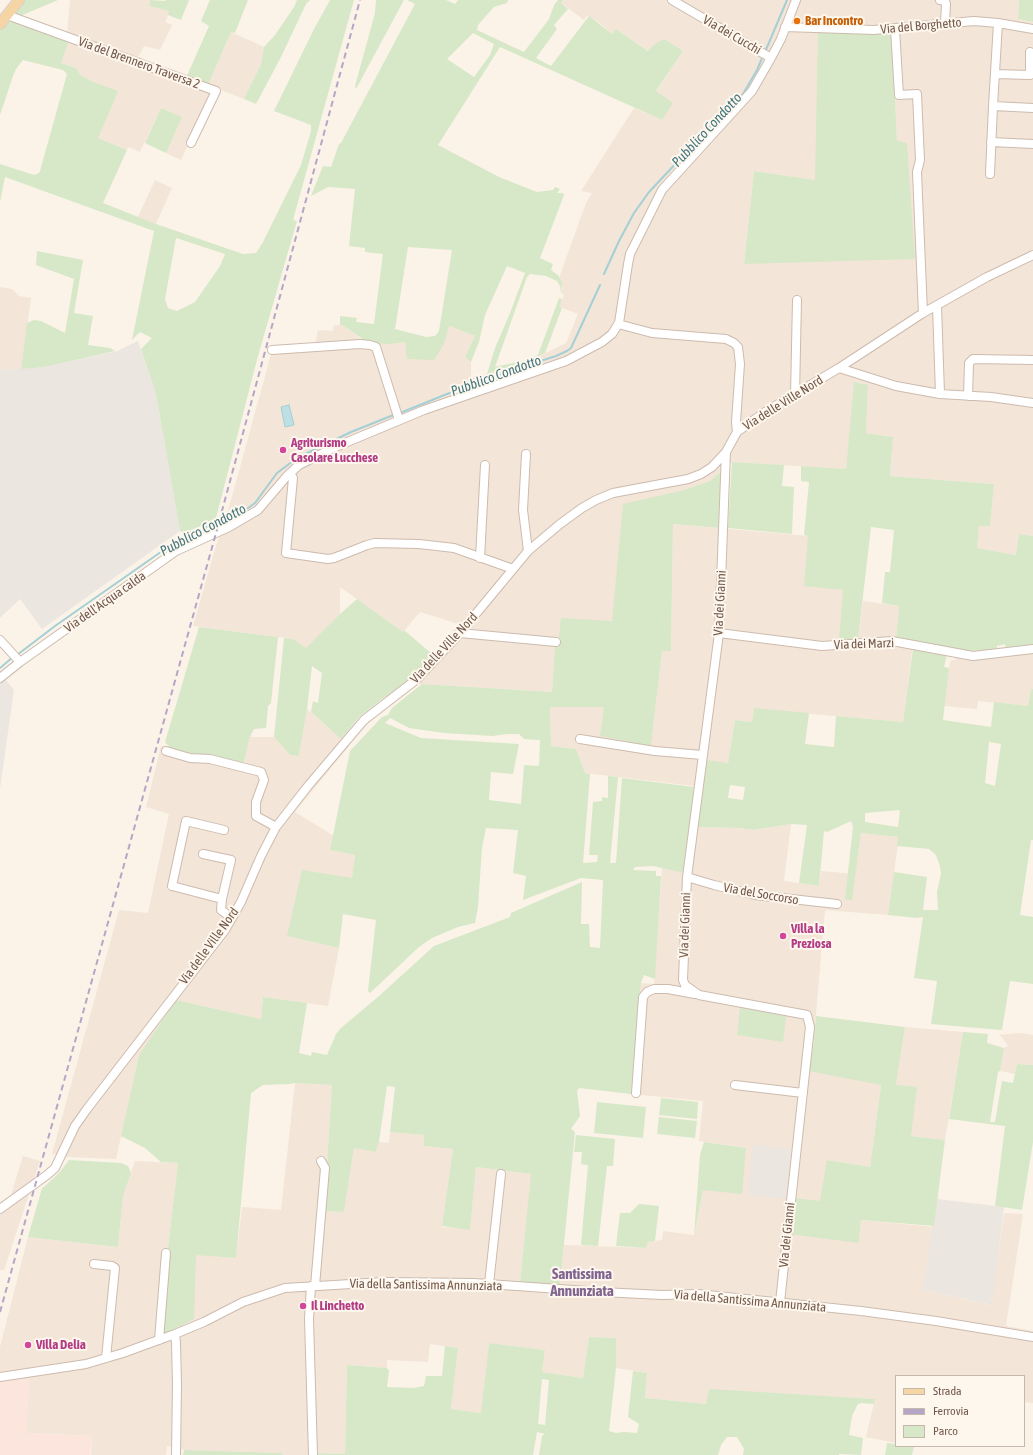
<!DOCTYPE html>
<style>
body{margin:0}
#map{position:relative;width:1033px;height:1455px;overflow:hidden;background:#fbf3e8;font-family:"Asap Condensed",sans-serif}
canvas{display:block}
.legend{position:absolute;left:895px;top:1375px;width:130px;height:72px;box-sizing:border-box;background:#fef7ee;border:1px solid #c7b8ae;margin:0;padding:5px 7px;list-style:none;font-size:12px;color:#745a4d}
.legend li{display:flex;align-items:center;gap:8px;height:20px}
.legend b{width:20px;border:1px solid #c7b8ae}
</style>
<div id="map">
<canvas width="1033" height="1455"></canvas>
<ul class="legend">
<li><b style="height:5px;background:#f6d5a4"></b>Strada</li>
<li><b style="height:5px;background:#b6a6c5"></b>Ferrovia</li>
<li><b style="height:11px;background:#d6e8c7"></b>Parco</li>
</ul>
</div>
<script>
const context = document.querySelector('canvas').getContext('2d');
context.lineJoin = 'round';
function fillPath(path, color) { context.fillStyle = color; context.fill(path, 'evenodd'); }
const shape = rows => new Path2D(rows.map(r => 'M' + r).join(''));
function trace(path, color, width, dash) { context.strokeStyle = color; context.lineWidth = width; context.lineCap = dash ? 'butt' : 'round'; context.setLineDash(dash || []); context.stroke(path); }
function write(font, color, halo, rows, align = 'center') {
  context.font = font + ' "Asap Condensed",sans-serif'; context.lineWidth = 4; context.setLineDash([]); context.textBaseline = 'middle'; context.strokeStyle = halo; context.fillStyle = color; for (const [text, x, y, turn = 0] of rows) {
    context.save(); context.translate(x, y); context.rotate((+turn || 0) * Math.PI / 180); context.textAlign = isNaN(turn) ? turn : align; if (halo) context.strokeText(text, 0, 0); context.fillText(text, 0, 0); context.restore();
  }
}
const residential = shape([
 [70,0,150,0,149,6,170,11,165,22,172,25,160,50,144,46,137,59,67,34],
 [563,0,1019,0,1018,19,1033,22,1033,536,1019,534,1016,555,977,548,979,526,990,526,994,484,890,476,893,437,866,433,868,386,855,382,846,469,732,462,710,481,680,491,612,621,558,646,555,646,552,692,406,683,459,624,420,612,403,632,340,587,340,614,306,649,293,639,193,626,215,549,226,518,272,351,314,349,318,330,333,331,334,325,342,325,361,339,391,344,405,342,444,344,448,326,475,336,465,357,471,362,471,378,527,362,566,343,578,314,560,307,564,294,561,293,562,287,559,278,586,203,592,193,581,191,634,108,662,120,656,92,683,51,655,44,649,51,616,29,612,34,602,25,587,15,584,20,561,3],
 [892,32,897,141,744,264,754,171,815,180],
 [231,32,264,47,261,64,244,99,208,85],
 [69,41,210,92,211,94,181,160,166,153,182,117,161,108,140,152,128,147,127,150,98,138,93,82,80,75,76,68,61,63],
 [155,180,172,188,156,224,138,217],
 [0,287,12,289,19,296,31,298,21,369,0,370],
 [673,524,808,536,843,590,858,639,863,601,899,606,896,639,913,643,903,722,754,709,752,722,735,720,728,763,702,787,585,773,576,749,551,746,550,707,604,707,651,746,662,650,671,651],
 [1033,651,1033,689,1031,689,1028,706,978,701,977,709,944,706,949,668,951,660,955,660,956,656],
 [307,709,349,746,295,812,334,836,330,850,355,855,352,879,287,936,339,948,328,1006,263,997,261,1019,176,1000,139,1055,116,1159,68,1157,52,1154,119,910,148,913,169,814,146,807,161,746,243,766,250,737,274,737,290,755,299,756],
 [791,824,784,881,819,886,821,871,855,874,861,833,899,837,888,915,825,910,813,1048,808,1071,881,1084,870,1167,827,1160,859,1243,861,1220,934,1227,923,1290,991,1305,1004,1213,1023,1214,1006,1326,1033,1331,1033,1403,1024,1402,1024,1376,896,1376,896,1443,866,1437,875,1399,709,1390,706,1404,645,1398,647,1373,616,1368,616,1338,589,1337,583,1378,542,1372,545,1350,489,1343,482,1413,451,1409,458,1348,430,1344,428,1362,387,1360,387,1368,347,1365,345,1454,316,1453,316,1455,282,1455,281,1453,184,1450,167,1446,166,1455,91,1455,92,1436,26,1433,29,1379,0,1381,0,1347,28,1237,118,1247,123,1196,135,1161,178,1163,168,1248,196,1254,236,1258,242,1207,281,1210,295,1083,332,1085,324,1211,344,1212,354,1148,376,1152,379,1142,389,1143,390,1132,425,1135,424,1146,453,1149,442,1227,470,1229,476,1167,532,1174,520,1281,560,1284,564,1245,646,1248,648,1242,662,1240,663,1231,694,1235,703,1190,746,1148,699,1141,703,1101,631,1094,641,983,654,984,662,867,684,873,689,827,740,828,753,830],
 [905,1027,963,1032,945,1140,911,1136,896,1085],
 [1020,1033,1033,1035,1033,1065,1017,1064,1015,1074,1000,1071,1004,1048,1008,1046,1002,1037,999,1035],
 [23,1156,40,1161,4,1270,0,1270,0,1203,11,1195]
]);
const commercial = shape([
 [29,1379,26,1433,92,1436,90,1455,0,1455,0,1381]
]);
const industrial = shape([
 [138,341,156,394,180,531,42,629,20,599,0,618,0,370,45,367,117,351],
 [0,673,14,690,0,789],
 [753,1145,791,1149,786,1199,748,1195],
 [937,1199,1004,1207,992,1305,923,1290]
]);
const green = shape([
 [25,0,58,0,20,16,17,14,17,11],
 [150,0,165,1,166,0,189,0,181,20,168,15,169,11,149,6],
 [210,0,248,0,235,33,231,32,208,85,186,78,209,26,201,21],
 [297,0,310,0,306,4,281,57,256,104,244,99,261,64,264,47,275,35,294,7],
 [330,0,354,0,293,220,297,221,258,356,216,518,204,525,183,533,180,531,156,394,141,349,152,338,140,332,132,340,154,231,5,177,0,202,0,164,34,175,39,173,40,171,67,74,63,70,23,60,16,69,13,76,0,115,0,30,7,22,10,21,69,41,61,63,76,68,80,75,93,82,118,91,98,138,127,150,103,203,156,224,243,254,256,253,263,242,301,165,311,131,311,125,274,111,314,29],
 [176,238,225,254,220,266,195,302,177,311,168,308,165,299],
 [376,0,404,0,356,89,355,86,375,13],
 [407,0,446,0,455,4,458,0,508,0,507,3,494,7,478,25,477,30,524,52,549,19,554,5,558,0,563,0,561,3,568,9,554,25,557,29,536,58,551,66,589,16,612,34,616,29,648,51,655,44,664,39,683,51,656,91,673,103,662,120,500,47,438,145,499,177,537,192,553,190,555,187,560,189,557,193,563,193,564,195,540,258,553,264,551,270,559,276,559,278,562,282,561,293,560,286,557,281,546,276,530,274,527,277,495,367,527,360,538,355,559,298,562,299,560,307,562,308,545,353,527,362,487,374,495,348,510,313,525,273,507,266,485,315,479,342,471,362,465,357,475,336,449,326,444,344,434,360,407,359,405,342,391,344,364,343,361,338,342,325,340,325,340,316,357,318,356,322,374,324,383,254,365,252,365,248,349,246,355,189,328,187,311,196,323,166,331,167,339,144,341,143,415,4],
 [473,33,494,44,490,55,474,77,447,59],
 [408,247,452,250,439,331,435,336,426,337,395,329],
 [1019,0,1033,0,1033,22,1018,19],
 [818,31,892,32,897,141,907,143,915,259,744,264,754,171,815,180],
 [161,108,182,117,166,153,145,143],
 [37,251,83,260,74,313,93,316,88,345,110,348,115,351,45,367,21,369,27,323,34,320,41,321,65,333,74,279,36,265],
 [854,382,868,385,866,433,893,437,890,476,994,484,990,526,979,526,977,548,1016,555,1019,534,1033,536,1033,645,1006,649,1005,644,997,646,997,650,960,651,896,640,899,606,882,603,885,572,890,572,894,530,871,527,858,639,839,641,843,590,804,586,808,536,804,535,809,482,801,481,801,466,846,469],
 [732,462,784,465,782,486,794,487,792,534,728,528],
 [723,470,720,528,673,524,671,651,662,651,651,746,600,736,604,707,550,707,551,746,576,749,585,773,590,774,583,863,597,862,598,855,589,855,593,802,602,801,602,797,608,798,608,776,618,777,610,863,616,863,622,778,694,787,684,873,653,866,635,867,633,870,656,871,656,876,661,876,655,979,644,975,641,983,631,1094,579,1088,577,1091,580,1116,571,1129,575,1132,560,1284,520,1282,531,1174,476,1167,470,1230,442,1226,453,1149,424,1146,424,1135,390,1132,395,1087,387,1086,379,1142,376,1152,354,1148,344,1212,324,1211,332,1085,295,1083,289,1084,263,1085,251,1093,236,1258,196,1255,194,1319,162,1335,168,1248,178,1163,161,1162,145,1148,121,1136,139,1055,176,1000,261,1019,263,997,307,1003,299,1053,311,1056,312,1052,327,1055,336,1034,341,1028,379,996,434,946,510,917,511,913,582,882,581,924,589,924,590,947,600,948,603,880,581,878,523,900,526,876,513,873,518,830,486,828,482,848,478,907,475,923,458,927,432,938,419,947,370,993,368,991,376,920,343,914,339,948,287,936,302,870,352,878,355,855,330,850,350,751,382,717,388,715,392,708,422,684,552,692,555,646,558,646,561,618,612,621,623,504,680,491,710,481],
 [390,718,409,728,444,733,493,736,507,734,519,734,524,739,540,740,539,766,524,765,521,804,489,800,491,772,513,774,519,744,421,738,385,723],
 [357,599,403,632,404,630,432,654,406,683,382,699,359,717,341,739,311,712,313,701,318,703,322,673,312,666,307,709,299,756,290,755,274,737,284,638,293,639,306,648,340,614],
 [199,627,278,637,271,703,268,706,266,728,254,729,250,737,243,766,171,749,165,742],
 [913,648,947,654,944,667,949,668,943,720,991,727,994,702,1028,706,1031,689,1033,689,1033,840,1031,840,1020,915,1033,917,1033,984,1010,981,1002,1030,931,1024,937,981,914,978,923,917,917,918,888,915,894,872,927,877,923,910,938,910,937,892,941,874,940,866,936,855,929,849,897,846,898,837,861,833,852,900,845,899,853,827,851,821,827,832,824,831,819,886,799,883,807,825,791,824,753,830,740,828,697,827,706,760,728,763,735,720,752,722,754,708,809,713,805,744,834,747,836,716,903,722],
 [989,742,1001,744,995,786,985,783],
 [730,785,745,787,743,800,728,798],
 [900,810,898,827,865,822,865,813],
 [740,1007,786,1016,783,1042,737,1035],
 [816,1016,905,1027,896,1085,917,1087,911,1136,945,1140,934,1226,861,1220,859,1243,789,1234,793,1198,820,1201,827,1160,870,1167,881,1085,808,1071,813,1048],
 [963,1032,988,1034,987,1043,1004,1048,1000,1071,998,1072,990,1122,995,1122,1002,1081,1013,1083,1017,1064,1033,1065,1033,1142,1022,1210,995,1206,1005,1126,949,1119],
 [661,1098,698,1102,697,1119,659,1115],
 [597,1102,646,1107,643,1138,594,1133],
 [659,1117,697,1121,695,1138,657,1134],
 [576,1135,615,1139,613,1166,607,1166,598,1246,581,1245,588,1165,581,1164,582,1152,574,1152],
 [704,1142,746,1148,742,1194,703,1190,694,1235,700,1155],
 [69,1160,121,1163,128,1166,131,1173,123,1196,118,1247,28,1237,42,1188,45,1186,59,1173],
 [639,1204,659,1206,655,1241,648,1242,646,1248,616,1246,620,1213,630,1213],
 [589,1337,616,1338,616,1368,609,1431,616,1433,624,1432,637,1433,639,1424,628,1417,633,1371,647,1373,645,1398,706,1404,709,1389,875,1399,874,1404,861,1403,858,1404,852,1416,849,1435,863,1438,861,1455,839,1454,839,1455,743,1455,744,1449,737,1437,727,1437,721,1445,718,1455,539,1455,542,1436,545,1434,537,1432,533,1455,316,1455,316,1453,345,1454,347,1365,387,1368,389,1371,387,1387,414,1388,424,1386,426,1376,442,1376,445,1346,458,1348,451,1409,481,1413,489,1343,545,1350,542,1372,583,1378],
 [542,1379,549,1380,545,1425,538,1424],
 [887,1443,896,1444,896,1446,914,1446,912,1455,885,1455],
 [184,1450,282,1453,282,1455,183,1455]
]);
const water = shape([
 [289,405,294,425,285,427,281,407,289,405]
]);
const stream = shape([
 [765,52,787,0],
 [604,274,619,241,634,213,649,192,711,126,734,105,743,94,757,70,763,56],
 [400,413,447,394,528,365,556,356,567,351,571,348,600,285],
 [17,655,55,626,168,547,184,537,244,511,255,503,277,473,297,458,351,432,396,414],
 [0,668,13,657]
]);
const minor = shape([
 [672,0,771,58],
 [940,0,945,1,946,4,945,23],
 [7,15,216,91,191,143],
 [785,27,874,30,974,21,998,23,1033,29],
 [895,29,899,95,917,94,920,160,917,172,923,313],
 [995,74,1030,75,1030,52],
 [993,106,1033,108],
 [991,142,1033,144],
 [990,174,993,106,998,23],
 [937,306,940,394],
 [618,324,652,333,726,339,734,343,738,347,740,364,736,422,737,432],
 [272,350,360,344,370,345,376,347,399,420],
 [839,368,896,386,940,394,991,397,1033,403],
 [795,395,797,300],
 [968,396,969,363,973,359,1033,360],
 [726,452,719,633,687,877,683,980,685,985,699,995,807,1015,810,1027,780,1302],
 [526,454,523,510,528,551],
 [290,473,293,478,286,553,328,559,334,558,367,545,375,543,419,544,454,548,513,569],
 [480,558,485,465],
 [460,633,556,642],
 [719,633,822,646,892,641,973,656,1033,649],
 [0,640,20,662],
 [0,678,20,662,176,551,229,527,258,510,287,476,299,465,333,448,424,410,566,361,602,342,612,334,619,323,628,264,630,254,662,190,752,91,771,58,781,39,796,0],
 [580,739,655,751,702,755],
 [166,751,190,758,210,759,261,772,264,780,256,802,256,816,276,827],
 [224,830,186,821,172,886,222,899,221,910,232,918],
 [203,854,231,860,222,899],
 [687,877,714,885,755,895,837,904],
 [735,1085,803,1093],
 [636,1093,643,997,647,992,654,989,668,989,695,994],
 [0,1209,47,1175,55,1168,75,1126,87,1109,225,930,241,902,261,856,276,827,308,786,364,720,417,679,460,633,528,551,560,524,582,508,596,500,613,493,688,479,701,474,712,467,726,452,737,432,765,412,839,368,923,313,987,277,1033,255],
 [94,1264,112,1266,115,1268,106,1358],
 [489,1284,501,1174],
 [311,1286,309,1319,313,1455],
 [315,1286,325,1168,321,1161],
 [175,1334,176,1343,177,1384,176,1455],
 [159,1340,166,1253],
 [0,1377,86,1364,123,1353,175,1334,204,1322,243,1302,285,1288,384,1282,474,1283,602,1292,662,1295,698,1294,861,1311,936,1321,1033,1337]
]);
const major = shape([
 [0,24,19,0]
]);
const rail = shape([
 [0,1312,216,533,360,0]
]);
const markers = [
 [797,21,4,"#e8710a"],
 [283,450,4,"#d1479c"],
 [783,936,4,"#d1479c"],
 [303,1306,4,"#d1479c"],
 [28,1345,4,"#d1479c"]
];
const foodNames = [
 ["Bar Incontro",805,21]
];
const streetNames = [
 ["Via del Borghetto",921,26,-5],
 ["Via dei Cucchi",732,35,30],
 ["Via del Brennero Traversa 2",139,63,20],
 ["Via delle Ville Nord",783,403,-32],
 ["Via dell'Acqua calda",105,602,-35],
 ["Via dei Gianni",720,603,-87],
 ["Via dei Marzi",864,644,-2],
 ["Via delle Ville Nord",444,648,-47],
 ["Via del Soccorso",761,894,10],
 ["Via dei Gianni",685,925,-88],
 ["Via delle Ville Nord",209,946,-54],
 ["Via dei Gianni",787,1235,-84],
 ["Via della Santissima Annunziata",426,1285,1],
 ["Via della Santissima Annunziata",750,1301,5]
];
const hotelNames = [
 ["Agriturismo",291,443],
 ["Casolare Lucchese",291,458],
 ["Villa la",791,929],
 ["Preziosa",791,944],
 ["Il Linchetto",311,1306],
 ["Villa Delia",36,1345]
];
const waterNames = [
 ["Pubblico Condotto",707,130,-47],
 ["Pubblico Condotto",496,376,-20],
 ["Pubblico Condotto",203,530,-28]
];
const quarterNames = [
 ["Santissima",582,1274],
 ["Annunziata",582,1291]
];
fillPath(residential, '#f3e5d7');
fillPath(commercial, '#fbe5dc');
fillPath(industrial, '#ece6e1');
fillPath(green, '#d6e8c7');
fillPath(water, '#bde0e4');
trace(water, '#a4cfd5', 1);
trace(stream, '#a4cfd5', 2);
trace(minor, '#cdbbae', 10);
trace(major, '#d8d1cd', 12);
trace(minor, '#fff', 8);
trace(major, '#f6d5a4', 10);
trace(rail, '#b6a6c5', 2, [6, 4]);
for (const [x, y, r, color] of markers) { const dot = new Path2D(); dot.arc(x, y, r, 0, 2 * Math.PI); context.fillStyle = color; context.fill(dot); trace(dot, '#fef7ee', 1.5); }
write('bold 13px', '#c56008', '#fef7ee', foodNames, 'left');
write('13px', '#745a4d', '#fef7ee', streetNames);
write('bold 13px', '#b23c85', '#fef7ee', hotelNames, 'left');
write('italic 14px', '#45777f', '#fef7ee', waterNames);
write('bold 15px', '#806590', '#fef7ee', quarterNames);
</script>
